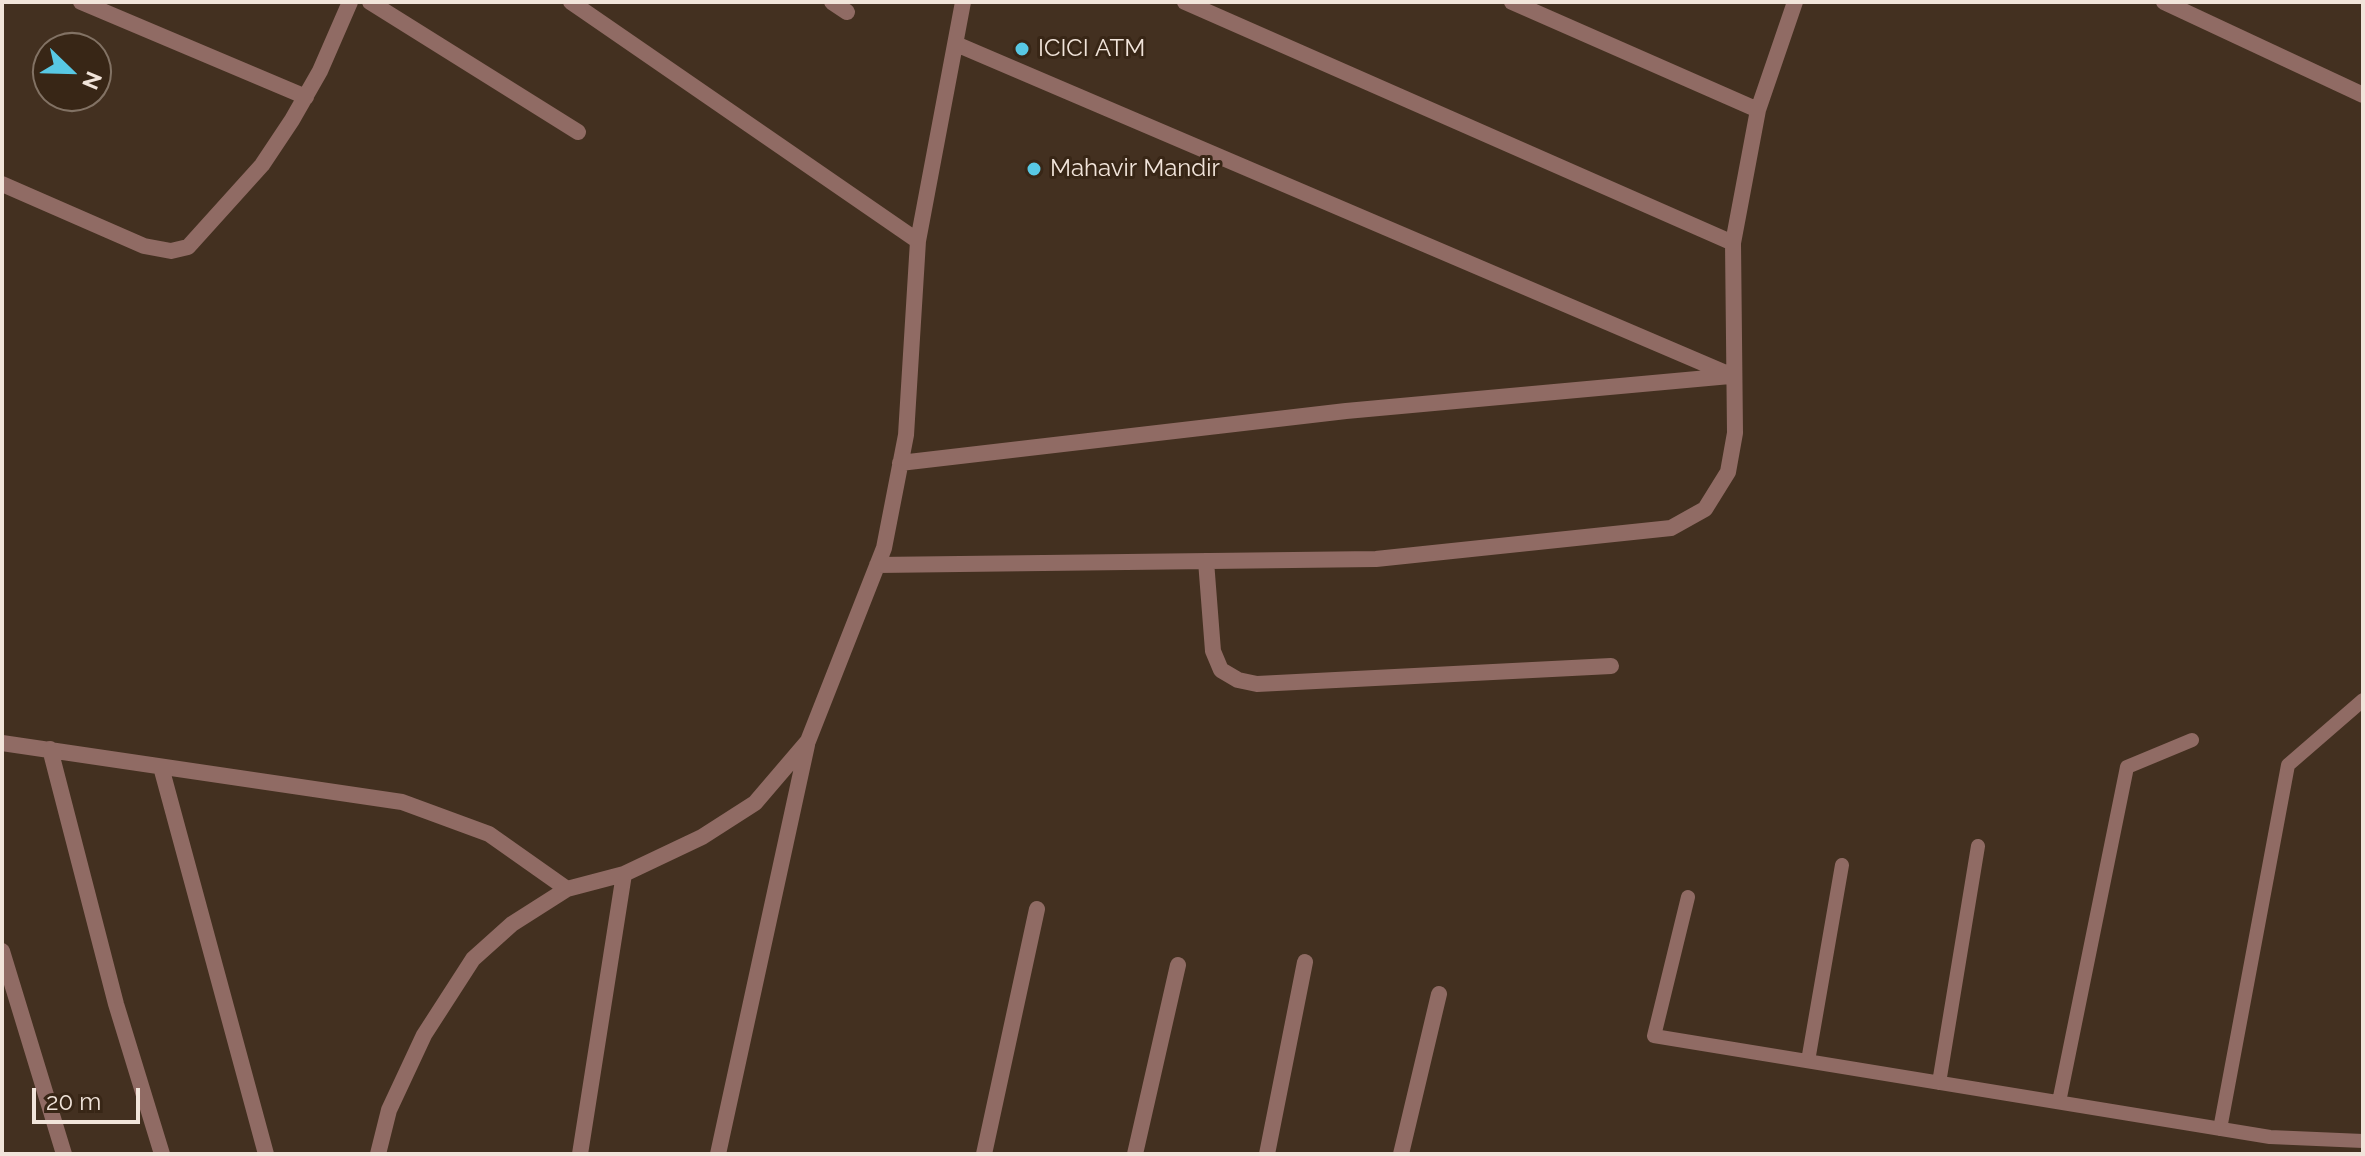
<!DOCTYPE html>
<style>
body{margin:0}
#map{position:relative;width:2365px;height:1156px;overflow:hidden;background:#433020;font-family:Raleway,sans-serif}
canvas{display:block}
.frame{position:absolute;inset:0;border:4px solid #f1e4da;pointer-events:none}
.north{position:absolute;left:32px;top:32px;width:80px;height:80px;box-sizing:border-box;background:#382616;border:2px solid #827264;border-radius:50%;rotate:113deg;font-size:22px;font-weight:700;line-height:32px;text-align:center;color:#f1e4da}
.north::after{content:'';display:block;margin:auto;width:28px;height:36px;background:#58c8e4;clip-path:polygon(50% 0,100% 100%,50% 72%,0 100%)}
.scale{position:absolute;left:32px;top:1088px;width:108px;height:36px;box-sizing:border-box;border:4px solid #f1e4da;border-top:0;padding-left:10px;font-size:24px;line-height:28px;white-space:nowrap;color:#f1e4da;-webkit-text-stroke:6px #382616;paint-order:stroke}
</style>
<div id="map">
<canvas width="2365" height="1156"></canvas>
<div class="frame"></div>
<div class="north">N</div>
<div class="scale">20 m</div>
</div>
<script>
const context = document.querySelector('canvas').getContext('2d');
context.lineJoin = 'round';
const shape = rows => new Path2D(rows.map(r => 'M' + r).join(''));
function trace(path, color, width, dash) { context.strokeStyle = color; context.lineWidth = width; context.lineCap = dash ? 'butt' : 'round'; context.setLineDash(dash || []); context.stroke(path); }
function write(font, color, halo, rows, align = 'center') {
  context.font = font + ' Raleway,sans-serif'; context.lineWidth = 6; context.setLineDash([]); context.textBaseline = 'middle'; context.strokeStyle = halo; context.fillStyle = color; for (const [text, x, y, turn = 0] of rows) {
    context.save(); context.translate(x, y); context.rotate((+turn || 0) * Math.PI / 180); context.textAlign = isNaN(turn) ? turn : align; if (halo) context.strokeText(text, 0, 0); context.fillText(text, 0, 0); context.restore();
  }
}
const service = shape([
 [1688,897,1654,1036,2270,1137,2363,1141],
 [1808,1061,1842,865],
 [1939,1083,1978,846],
 [2059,1102,2127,767,2192,740],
 [2220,1129,2288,765,2363,700]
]);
const minor = shape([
 [81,2,306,97],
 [370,2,578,132],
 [571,2,918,241],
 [832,2,847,12],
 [1185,2,1733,243],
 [1512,2,1758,110],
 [2164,2,2363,95],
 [956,44,1733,376],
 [2,184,144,246,171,251,188,247,262,165,292,120,320,71,350,2],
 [900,463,1346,411,1730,376],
 [1206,561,1213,651,1221,670,1238,680,1257,684,1611,666],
 [877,565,1376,559,1671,528,1705,509,1728,472,1735,433,1733,243,1758,110,1795,2],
 [2,743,402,802,489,834,567,889],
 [50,749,116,1004,162,1154],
 [161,767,266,1154],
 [2,951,64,1154],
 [378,1154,389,1110,424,1035,473,959,512,924,567,889,624,874,702,837,755,803,808,741,884,548,906,435,918,241,963,2],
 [580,1154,624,874],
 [718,1154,807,745],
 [984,1154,1037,909],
 [1135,1154,1178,965],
 [1267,1154,1305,962],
 [1401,1154,1439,994]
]);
const markers = [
 [1022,49,8,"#58c8e4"],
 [1034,169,8,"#58c8e4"]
];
const poiNames = [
 ["ICICI ATM",1038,49],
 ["Mahavir Mandir",1050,169]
];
trace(service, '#906b64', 14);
trace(minor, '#906b64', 16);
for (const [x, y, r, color] of markers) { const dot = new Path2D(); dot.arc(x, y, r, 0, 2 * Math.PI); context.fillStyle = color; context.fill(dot); trace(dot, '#382616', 3); }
write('24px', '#f1e4da', '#382616', poiNames, 'left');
</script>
